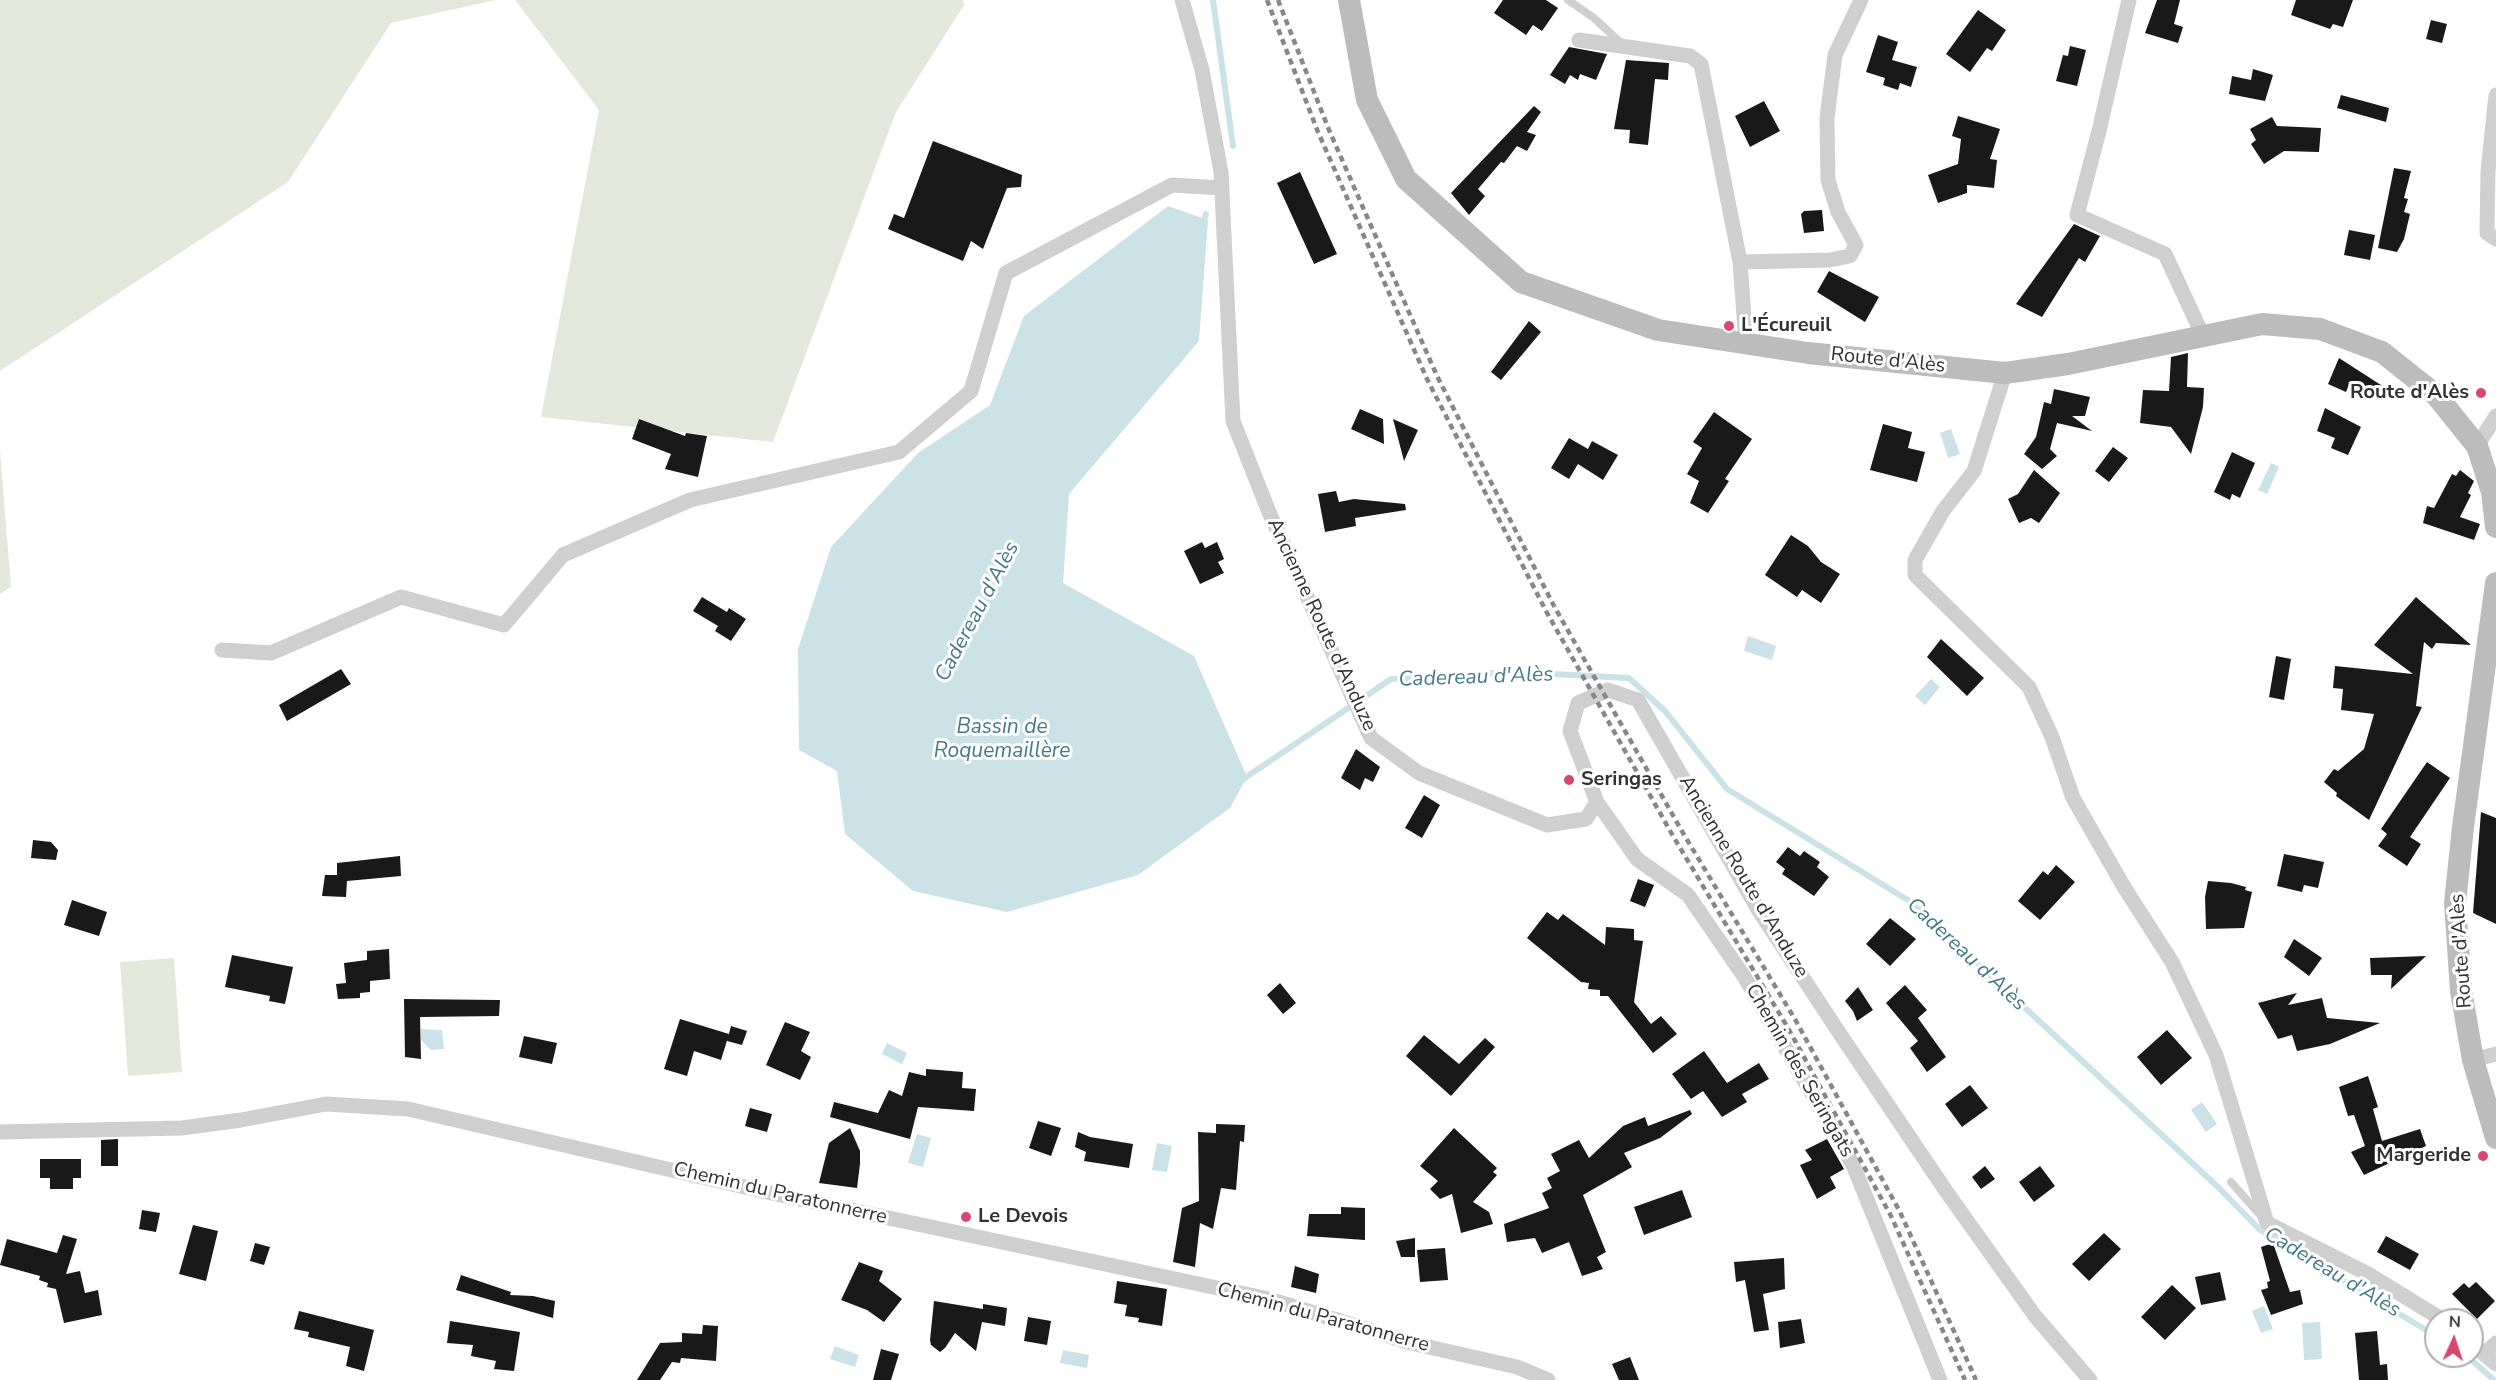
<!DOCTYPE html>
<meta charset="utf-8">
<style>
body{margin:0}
#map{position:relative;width:2496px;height:1380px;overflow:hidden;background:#fff;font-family:"Nunito Sans",sans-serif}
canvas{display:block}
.north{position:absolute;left:2424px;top:1308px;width:60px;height:60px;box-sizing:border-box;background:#fff;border:2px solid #adadad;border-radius:50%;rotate:3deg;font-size:16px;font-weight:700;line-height:24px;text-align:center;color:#323232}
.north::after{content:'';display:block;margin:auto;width:21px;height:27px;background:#d6486e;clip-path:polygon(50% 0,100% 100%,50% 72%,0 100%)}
</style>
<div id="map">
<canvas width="2496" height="1380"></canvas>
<div class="north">N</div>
</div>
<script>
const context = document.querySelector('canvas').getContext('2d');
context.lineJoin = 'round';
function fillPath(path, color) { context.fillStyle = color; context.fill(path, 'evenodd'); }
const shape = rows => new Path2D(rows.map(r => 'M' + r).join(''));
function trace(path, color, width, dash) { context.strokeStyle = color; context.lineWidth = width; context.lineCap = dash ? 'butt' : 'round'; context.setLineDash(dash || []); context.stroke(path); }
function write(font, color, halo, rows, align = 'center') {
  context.font = font + ' "Nunito Sans",sans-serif'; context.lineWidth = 6; context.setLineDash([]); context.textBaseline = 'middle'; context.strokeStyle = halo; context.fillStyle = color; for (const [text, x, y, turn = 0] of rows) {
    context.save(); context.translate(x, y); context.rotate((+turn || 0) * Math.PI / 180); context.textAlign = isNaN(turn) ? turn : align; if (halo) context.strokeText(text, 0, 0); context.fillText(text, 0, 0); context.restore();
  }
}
const green = shape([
 [0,0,496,0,391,23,288,182,0,371],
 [515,0,963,0,963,4,966,2,896,112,773,442,541,417,599,110],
 [0,451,11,587,0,594],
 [174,958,182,1072,128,1076,120,962]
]);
const water = shape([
 [1168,206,1208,220,1199,341,1069,494,1063,583,1194,656,1247,777,1230,808,1138,875,1007,912,913,891,845,834,837,771,799,750,798,649,831,547,918,453,990,405,1024,316],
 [1951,429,1960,454,1948,458,1940,433],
 [2271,463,2279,467,2267,494,2258,490],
 [1748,636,1776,646,1772,660,1744,651],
 [1931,679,1940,687,1925,705,1915,696],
 [421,1029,442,1030,444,1049,431,1050,421,1040],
 [887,1043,907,1053,902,1064,882,1054],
 [2202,1102,2217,1124,2206,1132,2191,1110],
 [917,1134,931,1138,923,1167,908,1163],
 [1157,1143,1172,1146,1167,1172,1152,1170],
 [2264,1306,2273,1329,2261,1333,2252,1311],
 [2320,1322,2322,1359,2304,1360,2302,1323],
 [835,1346,859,1355,855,1367,830,1359],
 [1063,1350,1089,1355,1087,1368,1060,1363]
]);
const stream = shape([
 [1213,0,1233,146],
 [1202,226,1206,214],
 [1242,780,1391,679,1514,672,1629,678,1665,711,1727,789,1911,902,2219,1188,2260,1230,2436,1336],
 [2467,1356,2494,1380]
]);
const building = shape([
 [1503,0,1546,0,1558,8,1542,31,1533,25,1526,35,1494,13],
 [2157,0,2180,0,2174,24,2183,27,2178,43,2145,33],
 [2296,0,2353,0,2343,27,2333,24,2330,29,2291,15],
 [1978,10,2006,30,1992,51,1987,48,1970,72,1946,54],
 [2431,20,2447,24,2442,43,2426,39],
 [1878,35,1898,42,1892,60,1917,67,1911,87,1900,83,1898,90,1883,85,1885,78,1866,72],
 [2070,46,2086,50,2077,86,2056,81,2063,55,2068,56],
 [1569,47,1607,54,1596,80,1580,74,1578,80,1570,75,1565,84,1550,75],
 [1626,60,1669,63,1668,80,1655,79,1648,145,1629,143,1630,130,1614,129],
 [2253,69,2273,75,2265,101,2229,94,2232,76,2251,80],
 [2341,95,2389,108,2386,122,2337,108],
 [1764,101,1780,131,1750,147,1735,116],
 [1534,106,1541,112,1527,132,1536,135,1527,151,1517,146,1504,163,1501,162,1478,189,1485,196,1469,215,1451,193],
 [1958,116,2000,129,1990,159,1997,160,1994,188,1967,185,1967,193,1938,203,1928,175,1958,164,1961,139,1952,136],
 [2272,117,2277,126,2321,128,2319,152,2284,151,2264,164,2251,144,2256,140,2250,129],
 [933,141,1022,175,1021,187,1007,188,983,249,971,241,963,261,888,229,894,214,904,218],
 [2394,168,2411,171,2404,198,2408,199,2404,212,2410,214,2404,239,2397,252,2378,248],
 [1300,172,1337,254,1314,264,1277,183],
 [1822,210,1824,231,1804,233,1801,214,1804,211],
 [2074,224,2100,236,2085,262,2079,258,2042,317,2016,304],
 [2349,230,2375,235,2370,260,2344,255],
 [1829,271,1879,297,1865,322,1817,292],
 [1529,321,1541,332,1501,380,1491,372],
 [2188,353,2187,387,2204,388,2203,407,2191,454,2171,427,2140,423,2143,390,2169,391,2171,357],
 [2339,358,2384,387,2379,396,2350,382,2346,392,2328,384],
 [2054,389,2090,397,2085,416,2072,416,2092,431,2057,423,2050,449,2057,456,2042,469,2024,454,2036,437,2044,402,2051,404],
 [2325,408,2361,427,2348,455,2331,448,2335,438,2317,431],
 [1360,409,1383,419,1384,444,1351,429],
 [1714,412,1752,439,1725,479,1729,481,1708,513,1690,503,1699,481,1687,474,1702,448,1693,442],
 [639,419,685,436,686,433,707,436,698,477,665,469,671,454,632,439],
 [1393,419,1418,430,1404,461],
 [1883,424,1912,432,1908,448,1925,452,1917,482,1870,470],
 [1569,438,1588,449,1592,441,1618,455,1603,480,1578,464,1569,479,1551,468],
 [2113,447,2128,458,2109,482,2095,471],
 [2232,452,2255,463,2240,498,2232,494,2230,500,2214,492],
 [2034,470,2060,493,2039,523,2031,518,2019,523,2008,499,2018,494],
 [2460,470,2474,481,2468,493,2471,495,2460,517,2480,524,2474,540,2423,523,2427,506,2434,508,2452,474,2456,476],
 [1336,491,1339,502,1354,499,1405,504,1406,510,1355,518,1356,526,1325,532,1318,494],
 [1791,535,1808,546,1821,562,1840,574,1821,603,1802,590,1797,597,1765,575],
 [1202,542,1205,548,1217,542,1224,559,1218,562,1224,573,1200,584,1184,551],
 [702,597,727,612,729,608,746,619,731,641,715,631,718,626,693,611],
 [2416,597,2471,645,2436,643,2432,649,2424,642,2416,706,2422,707,2369,820,2336,796,2337,793,2324,782,2334,769,2338,771,2364,749,2374,714,2341,710,2343,689,2333,688,2335,666,2413,674,2374,645],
 [1941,639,1984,678,1967,696,1927,657],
 [2276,656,2291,659,2284,700,2269,697],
 [341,669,351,684,287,721,279,705],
 [1356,749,1380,767,1373,782,1365,778,1360,790,1341,778],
 [2427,762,2450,778,2410,837,2421,844,2407,866,2378,846,2387,834,2381,829],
 [1424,795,1440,805,1422,838,1405,828],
 [2481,812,2496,818,2496,924,2473,913],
 [33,840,51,842,58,850,56,860,31,858],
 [1788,847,1800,856,1804,851,1820,862,1817,867,1829,877,1814,896,1782,874,1785,869,1776,862],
 [2284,854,2324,862,2318,888,2304,885,2302,892,2277,886],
 [400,856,401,876,347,881,346,897,322,896,325,875,337,875,337,863],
 [2056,865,2075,882,2040,920,2018,901,2043,871,2048,875],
 [1638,879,1654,885,1645,907,1630,901],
 [2208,881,2231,883,2246,887,2245,890,2252,892,2244,928,2206,929,2205,897],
 [72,900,107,912,99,936,64,925],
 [1547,912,1558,920,1563,914,1605,945,1606,927,1634,929,1634,940,1643,941,1634,1002,1651,1024,1661,1016,1677,1034,1653,1053,1608,996,1600,996,1600,990,1588,989,1589,983,1581,982,1527,938],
 [1890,918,1916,939,1890,966,1866,944],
 [2294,939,2322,958,2309,976,2284,957],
 [389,949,390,979,370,981,370,992,360,993,360,998,338,999,336,984,346,983,344,963,367,960,367,951],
 [232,955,293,967,285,1004,269,1001,270,996,225,987],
 [2426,956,2391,989,2392,975,2371,975,2370,958],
 [1280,983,1296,1003,1283,1014,1267,995],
 [1905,985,1927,1010,1918,1018,1946,1057,1927,1072,1910,1048,1918,1041,1886,1003],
 [1858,987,1873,1010,1857,1021,1853,1011,1845,1001],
 [2297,993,2288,1005,2322,998,2327,1018,2380,1023,2330,1044,2297,1051,2292,1035,2278,1039,2258,1003],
 [404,999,500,1000,499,1016,420,1017,421,1059,405,1057],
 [680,1019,729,1034,721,1060,694,1051,687,1076,664,1069],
 [785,1022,810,1032,801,1051,811,1057,800,1080,766,1065],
 [731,1026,747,1031,742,1045,727,1041],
 [2167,1030,2192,1058,2161,1085,2137,1057],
 [1424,1035,1459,1064,1485,1038,1495,1047,1451,1096,1406,1056],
 [524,1036,557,1043,552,1064,519,1057],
 [1704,1051,1727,1083,1759,1063,1769,1079,1742,1094,1747,1102,1722,1117,1703,1091,1691,1099,1672,1074],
 [926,1069,963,1072,962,1088,976,1089,974,1111,918,1107,910,1139,830,1117,834,1102,878,1113,889,1090,902,1096,909,1072,926,1076],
 [2368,1076,2378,1107,2373,1109,2382,1141,2420,1129,2426,1146,2364,1175,2351,1152,2365,1146,2354,1115,2348,1116,2339,1087],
 [1970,1085,1988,1108,1962,1127,1945,1104],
 [750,1108,772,1114,767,1132,745,1126],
 [1690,1110,1692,1114,1660,1138,1624,1153,1632,1167,1583,1195,1606,1252,1597,1257,1603,1269,1582,1276,1569,1242,1542,1253,1535,1238,1507,1242,1504,1224,1549,1208,1542,1193,1552,1188,1547,1178,1560,1171,1551,1154,1579,1140,1589,1158,1623,1126,1645,1117,1648,1126],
 [1038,1121,1061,1128,1051,1156,1029,1148],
 [1216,1124,1245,1125,1244,1142,1240,1141,1236,1190,1221,1188,1213,1229,1200,1223,1195,1267,1173,1262,1182,1208,1199,1201,1198,1132,1216,1133],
 [850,1128,860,1151,860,1164,857,1188,819,1183,829,1143],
 [1454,1128,1497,1168,1493,1172,1497,1175,1473,1202,1489,1212,1493,1224,1461,1233,1452,1194,1440,1199,1430,1189,1438,1181,1420,1166],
 [1078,1132,1090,1137,1133,1144,1129,1168,1084,1161,1086,1152,1075,1147],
 [118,1139,118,1166,101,1166,101,1140],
 [1827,1139,1844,1169,1830,1177,1836,1188,1817,1199,1800,1165,1812,1160,1805,1150],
 [40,1159,81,1159,81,1178,73,1178,73,1189,50,1189,50,1178,40,1178],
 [1985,1166,1995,1179,1981,1189,1972,1177],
 [2040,1166,2055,1186,2034,1202,2019,1182],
 [1682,1190,1692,1217,1644,1235,1634,1207],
 [1341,1207,1365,1208,1365,1240,1307,1236,1309,1214,1341,1214],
 [142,1210,160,1213,156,1232,139,1229],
 [193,1225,218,1231,206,1281,179,1274],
 [2104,1233,2121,1249,2089,1281,2072,1264],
 [63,1235,77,1239,66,1274,80,1271,85,1293,98,1290,102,1315,64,1323,56,1289,47,1287,48,1283,39,1280,40,1276,0,1265,7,1239,57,1253],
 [2386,1236,2419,1254,2410,1270,2377,1252],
 [1415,1238,1415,1257,1401,1257,1396,1241],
 [255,1243,270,1247,264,1265,250,1261],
 [2273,1243,2290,1292,2300,1290,2303,1304,2271,1315,2261,1290,2268,1288,2267,1282,2270,1281,2261,1247],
 [1445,1248,1448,1280,1420,1282,1417,1250],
 [1784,1258,1785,1289,1763,1294,1769,1330,1754,1332,1745,1280,1736,1282,1734,1262],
 [859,1262,883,1271,879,1281,902,1299,884,1322,867,1310,841,1300],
 [1295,1266,1319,1274,1316,1293,1291,1287],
 [2220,1272,2226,1300,2201,1305,2195,1277],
 [461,1275,511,1292,510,1295,533,1296,555,1301,553,1318,456,1290],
 [1117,1281,1167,1289,1162,1326,1138,1322,1139,1318,1125,1316,1127,1305,1114,1303],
 [2476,1282,2495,1301,2477,1319,2452,1294,2464,1283,2469,1288],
 [2172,1285,2196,1308,2165,1340,2141,1317],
 [934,1301,983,1309,983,1304,1007,1308,1005,1326,982,1322,976,1351,955,1333,945,1348,940,1352,931,1345,930,1340],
 [299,1311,374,1330,364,1371,346,1366,350,1347,308,1337,309,1332,294,1329],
 [1028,1317,1051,1321,1047,1345,1024,1341],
 [1801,1319,1805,1343,1780,1348,1778,1322],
 [450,1321,520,1332,514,1371,494,1369,496,1361,471,1356,473,1345,447,1343],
 [703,1325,718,1326,716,1361,681,1358,680,1363,672,1362,660,1380,637,1380,660,1343,682,1342,682,1333,702,1334],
 [2377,1331,2380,1365,2387,1364,2388,1380,2359,1380,2355,1333],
 [881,1349,899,1354,891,1380,873,1380],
 [1630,1357,1639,1380,1619,1380,1612,1364]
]);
const lane = shape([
 [1568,0,1594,18,1622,44],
 [2231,1182,2262,1217]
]);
const street = shape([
 [1182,0,1202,70,1221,172,1233,421,1269,512,1371,738,1419,773,1547,825,1586,819,1597,802],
 [2129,0,2099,131,2077,215,2165,254,2203,336],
 [1579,40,1690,56,1701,64,1740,262,1746,343],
 [2496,95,2488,171,2487,233,2496,239],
 [1740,262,1830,260,1850,256,1856,245,1838,212,1828,180,1827,118,1835,55,1861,0],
 [2005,373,1974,471,1943,511,1915,560,1915,575,2029,687,2052,737,2073,798,2124,887,2172,962,2216,1055,2267,1223,2368,1274,2443,1320],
 [2477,446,2496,416],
 [222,650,271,653,401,597,504,625,563,555,690,500,899,452,971,391,1006,273,1172,185,1222,188],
 [2473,1060,2496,1054],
 [0,1132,182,1128,241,1120,326,1104,408,1109,762,1191,1269,1299,1411,1343,1517,1367,1548,1380],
 [2472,1344,2484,1354,2496,1343],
 [2484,1354,2496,1364],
 [1940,1380,1853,1165,1745,978,1688,895,1637,859,1597,802,1570,731,1578,703,1608,690,1638,700,1759,911,1840,1034,1946,1191,2035,1316,2090,1380]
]);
const secondary = shape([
 [1349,0,1367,100,1406,179,1521,282,1658,330,1808,353,2005,373,2068,364,2262,324,2320,329,2382,352,2436,395,2477,446,2492,492,2496,527],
 [2496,583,2463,827,2455,903,2461,991,2473,1060,2496,1138]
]);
const rail = shape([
 [1267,0,1318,132,1427,379,1546,611,1673,836,1788,1028,1891,1216,1965,1380],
 [1278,0,1329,130,1437,376,1554,606,1683,833,1796,1021,1900,1212,1976,1380]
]);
const markers = [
 [1729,326,6,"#d6486e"],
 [2481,393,6,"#d6486e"],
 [1569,780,6,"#d6486e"],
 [2483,1156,6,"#d6486e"],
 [966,1217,6,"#d6486e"]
];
const poiNames = [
 ["L'Écureuil",1741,326],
 ["Route d'Alès",2469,393,"right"],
 ["Seringas",1581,780],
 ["Margeride",2471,1156,"right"],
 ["Le Devois",978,1217]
];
const streetNames = [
 ["Route d'Alès",1888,361,6],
 ["Ancienne Route d'Anduze",1321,625,65],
 ["Ancienne Route d'Anduze",1743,877,59],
 ["Route d'Alès",2462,951,-94],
 ["Chemin des Seringats",1799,1071,60],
 ["Chemin du Paratonnerre",780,1194,13],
 ["Chemin du Paratonnerre",1323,1318,15]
];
const waterNames = [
 ["Cadereau d'Alès",978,612,-62],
 ["Cadereau d'Alès",1476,678,-2],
 ["Bassin de",1002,728],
 ["Roquemaillère",1002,752],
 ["Cadereau d'Alès",1966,955,43],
 ["Cadereau d'Alès",2332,1273,31]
];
fillPath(green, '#e4e8dc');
fillPath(water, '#cbe2e7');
trace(stream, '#cbe2e7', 6);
fillPath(building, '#191919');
trace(lane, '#cfcfcf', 8);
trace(street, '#cfcfcf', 15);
trace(secondary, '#bcbcbc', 22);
trace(rail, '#878787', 4.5, [6, 4.5]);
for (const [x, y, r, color] of markers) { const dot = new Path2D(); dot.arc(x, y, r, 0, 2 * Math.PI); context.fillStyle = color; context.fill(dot); trace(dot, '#fff', 2); }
write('bold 20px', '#323232', '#fff', poiNames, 'left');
write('20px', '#323232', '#fff', streetNames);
write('italic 21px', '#447a88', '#fff', waterNames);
</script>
